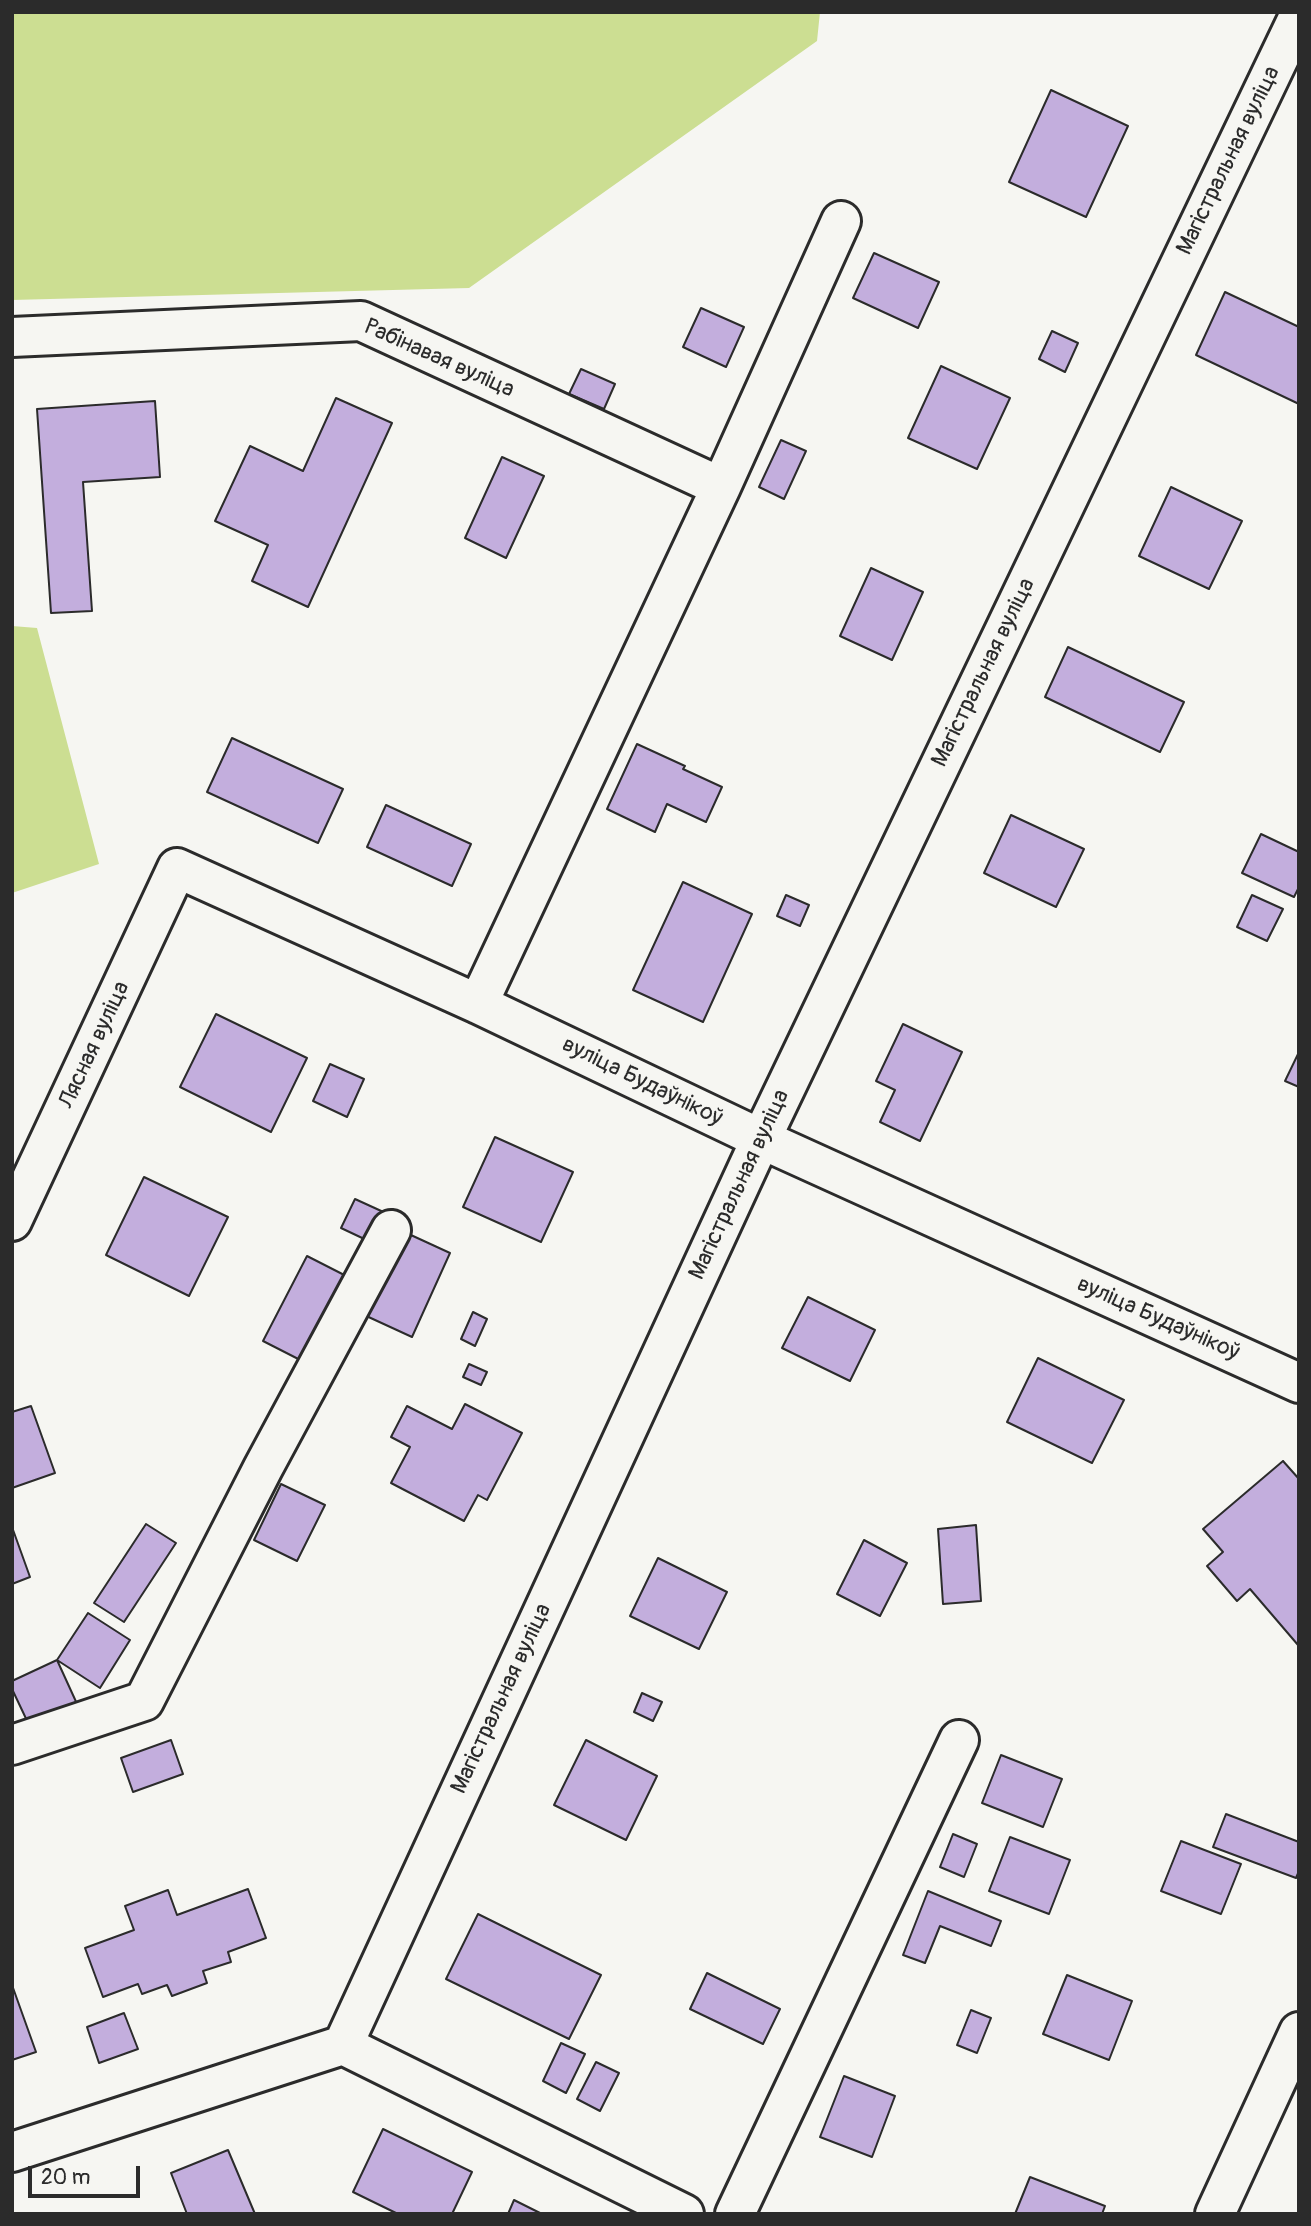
<!DOCTYPE html>
<meta charset="utf-8">
<style>
body{margin:0}
#map{position:relative;width:1311px;height:2226px;overflow:hidden;background:#f6f6f2;font-family:Pangolin,sans-serif}
canvas{display:block}
.frame{position:absolute;inset:0;border:14px solid #2b2b2b;pointer-events:none}
.scale{position:absolute;left:28px;top:2166px;width:112px;height:32px;box-sizing:border-box;border:4px solid #2b2b2b;border-top:0;padding-left:9px;font-size:21px;line-height:24px;white-space:nowrap;color:#2b2b2b;-webkit-text-stroke:5px #f6f6f2;paint-order:stroke}
</style>
<div id="map">
<canvas width="1311" height="2226"></canvas>
<div class="frame"></div>
<div class="scale">20 m</div>
</div>
<script>
const context = document.querySelector('canvas').getContext('2d');
context.lineJoin = 'round';
function fillPath(path, color) { context.fillStyle = color; context.fill(path, 'evenodd'); }
const shape = rows => new Path2D(rows.map(r => 'M' + r).join(''));
function trace(path, color, width, dash) { context.strokeStyle = color; context.lineWidth = width; context.lineCap = dash ? 'butt' : 'round'; context.setLineDash(dash || []); context.stroke(path); }
function write(font, color, halo, rows, align = 'center') {
  context.font = font + ' Pangolin,sans-serif'; context.lineWidth = 6; context.setLineDash([]); context.textBaseline = 'middle'; context.strokeStyle = halo; context.fillStyle = color; for (const [text, x, y, turn = 0] of rows) {
    context.save(); context.translate(x, y); context.rotate((+turn || 0) * Math.PI / 180); context.textAlign = isNaN(turn) ? turn : align; if (halo) context.strokeText(text, 0, 0); context.fillText(text, 0, 0); context.restore();
  }
}
const green = shape([
 [12,12,820,12,817,41,469,288,12,300],
 [12,626,37,628,99,864,12,893]
]);
const building = shape([
 [1051,90,1128,126,1086,217,1009,182,1051,90],
 [874,253,939,282,918,328,853,298,874,253],
 [1225,292,1299,327,1299,404,1196,355,1225,292],
 [701,308,744,327,726,367,683,347,701,308],
 [1052,331,1078,343,1065,372,1039,359,1052,331],
 [941,366,1010,398,977,469,908,438,941,366],
 [581,369,615,384,604,409,569,394,581,369],
 [336,398,392,423,308,607,252,581,268,545,215,521,250,446,303,471,336,398],
 [155,401,160,477,83,482,92,611,51,613,37,409,155,401],
 [781,440,806,451,784,499,759,487,781,440],
 [502,457,544,476,506,558,465,538,502,457],
 [1171,487,1242,521,1209,589,1139,556,1171,487],
 [871,568,923,592,892,660,840,636,871,568],
 [1068,647,1184,702,1160,752,1045,697,1068,647],
 [232,738,343,789,318,843,207,792,232,738],
 [637,744,685,766,683,769,722,787,706,822,667,804,655,832,607,809,637,744],
 [386,805,471,844,452,886,367,847,386,805],
 [1011,815,1084,849,1056,907,984,873,1011,815],
 [1261,834,1299,852,1299,887,1294,897,1242,873,1261,834],
 [683,882,752,914,703,1022,633,990,683,882],
 [786,895,809,905,800,926,777,916,786,895],
 [1252,895,1283,909,1267,941,1237,927,1252,895],
 [216,1014,307,1058,271,1132,180,1087,216,1014],
 [903,1024,962,1052,920,1141,880,1122,895,1090,876,1081,903,1024],
 [1299,1052,1299,1087,1285,1081,1299,1052],
 [330,1064,364,1079,347,1117,313,1101,330,1064],
 [495,1137,573,1172,541,1242,463,1207,495,1137],
 [144,1177,228,1217,189,1296,106,1255,144,1177],
 [355,1199,390,1215,377,1245,341,1228,355,1199],
 [400,1230,450,1253,412,1337,362,1314,400,1230],
 [307,1256,356,1281,312,1366,263,1341,307,1256],
 [808,1297,875,1330,850,1381,782,1348,808,1297],
 [473,1312,487,1319,475,1346,461,1339,473,1312],
 [1038,1358,1124,1400,1092,1463,1007,1422,1038,1358],
 [469,1364,487,1372,481,1385,463,1377,469,1364],
 [465,1404,522,1433,487,1500,478,1495,464,1521,391,1483,410,1447,391,1437,407,1406,452,1429,465,1404],
 [31,1406,55,1473,12,1488,12,1412,31,1406],
 [1283,1461,1299,1479,1298,1645,1250,1589,1237,1601,1207,1566,1223,1552,1203,1529,1283,1461],
 [281,1484,325,1505,297,1561,254,1540,281,1484],
 [146,1524,176,1543,124,1622,94,1603,146,1524],
 [976,1525,981,1601,943,1604,938,1529,976,1525],
 [12,1527,30,1577,12,1584,12,1527],
 [864,1540,907,1563,880,1616,837,1594,864,1540],
 [658,1558,727,1592,699,1649,630,1616,658,1558],
 [88,1613,130,1640,100,1688,57,1660,88,1613],
 [57,1660,78,1706,30,1727,12,1689,12,1681,57,1660],
 [642,1693,662,1702,653,1721,634,1712,642,1693],
 [171,1740,183,1774,133,1792,121,1758,171,1740],
 [586,1740,657,1776,626,1840,554,1805,586,1740],
 [1001,1755,1062,1779,1043,1827,982,1803,1001,1755],
 [1226,1814,1299,1842,1299,1871,1296,1878,1213,1847,1226,1814],
 [953,1834,977,1844,964,1877,940,1867,953,1834],
 [1010,1837,1070,1860,1049,1914,989,1891,1010,1837],
 [1181,1841,1241,1864,1221,1914,1161,1891,1181,1841],
 [248,1889,266,1938,228,1952,231,1962,203,1971,207,1983,172,1996,167,1985,142,1994,138,1984,103,1997,85,1948,134,1930,125,1906,168,1890,177,1915,248,1889],
 [928,1891,1001,1921,991,1946,940,1926,925,1963,903,1955,928,1891],
 [478,1914,601,1975,569,2039,446,1979,478,1914],
 [707,1973,780,2009,763,2044,690,2009,707,1973],
 [1067,1975,1132,2001,1109,2060,1043,2034,1067,1975],
 [12,1985,36,2052,12,2060,12,1985],
 [971,2010,991,2018,977,2053,957,2045,971,2010],
 [124,2013,138,2049,99,2063,87,2027,124,2013],
 [561,2043,585,2054,566,2093,543,2081,561,2043],
 [596,2062,619,2073,600,2111,577,2099,596,2062],
 [844,2076,895,2096,872,2157,820,2137,844,2076],
 [383,2129,472,2172,452,2214,398,2214,353,2192,383,2129],
 [228,2150,255,2214,187,2214,171,2173,228,2150],
 [1030,2177,1105,2206,1102,2214,1015,2214,1030,2177],
 [514,2200,542,2214,508,2214,514,2200]
]);
const minor = shape([
 [12,337,361,321,721,487],
 [478,1004,721,487,841,221],
 [12,1221,177,868,478,1004,761,1139,1299,1383],
 [12,1745,144,1701,263,1468,391,1230],
 [343,2045,684,2214],
 [12,2152,343,2045,761,1139,1299,16],
 [735,2214,959,1740],
 [1215,2214,1299,2032]
]);
const streetNames = [
 ["Магістральная вуліца",1229,161,-64],
 ["Рабінавая вуліца",439,359,24],
 ["Магістральная вуліца",984,673,-64],
 ["Лясная вуліца",95,1045,-65],
 ["вуліца Будаўнікоў",642,1082,26],
 ["Магістральная вуліца",740,1185,-65],
 ["вуліца Будаўнікоў",1158,1319,24],
 ["Магістральная вуліца",502,1699,-65]
];
fillPath(green, '#ccde92');
fillPath(building, '#c3aedd');
trace(building, '#2b2b2b', 2);
trace(minor, '#2b2b2b', 44);
trace(minor, '#f6f6f2', 38);
write('23px', '#2b2b2b', '#f6f6f2', streetNames);
</script>
